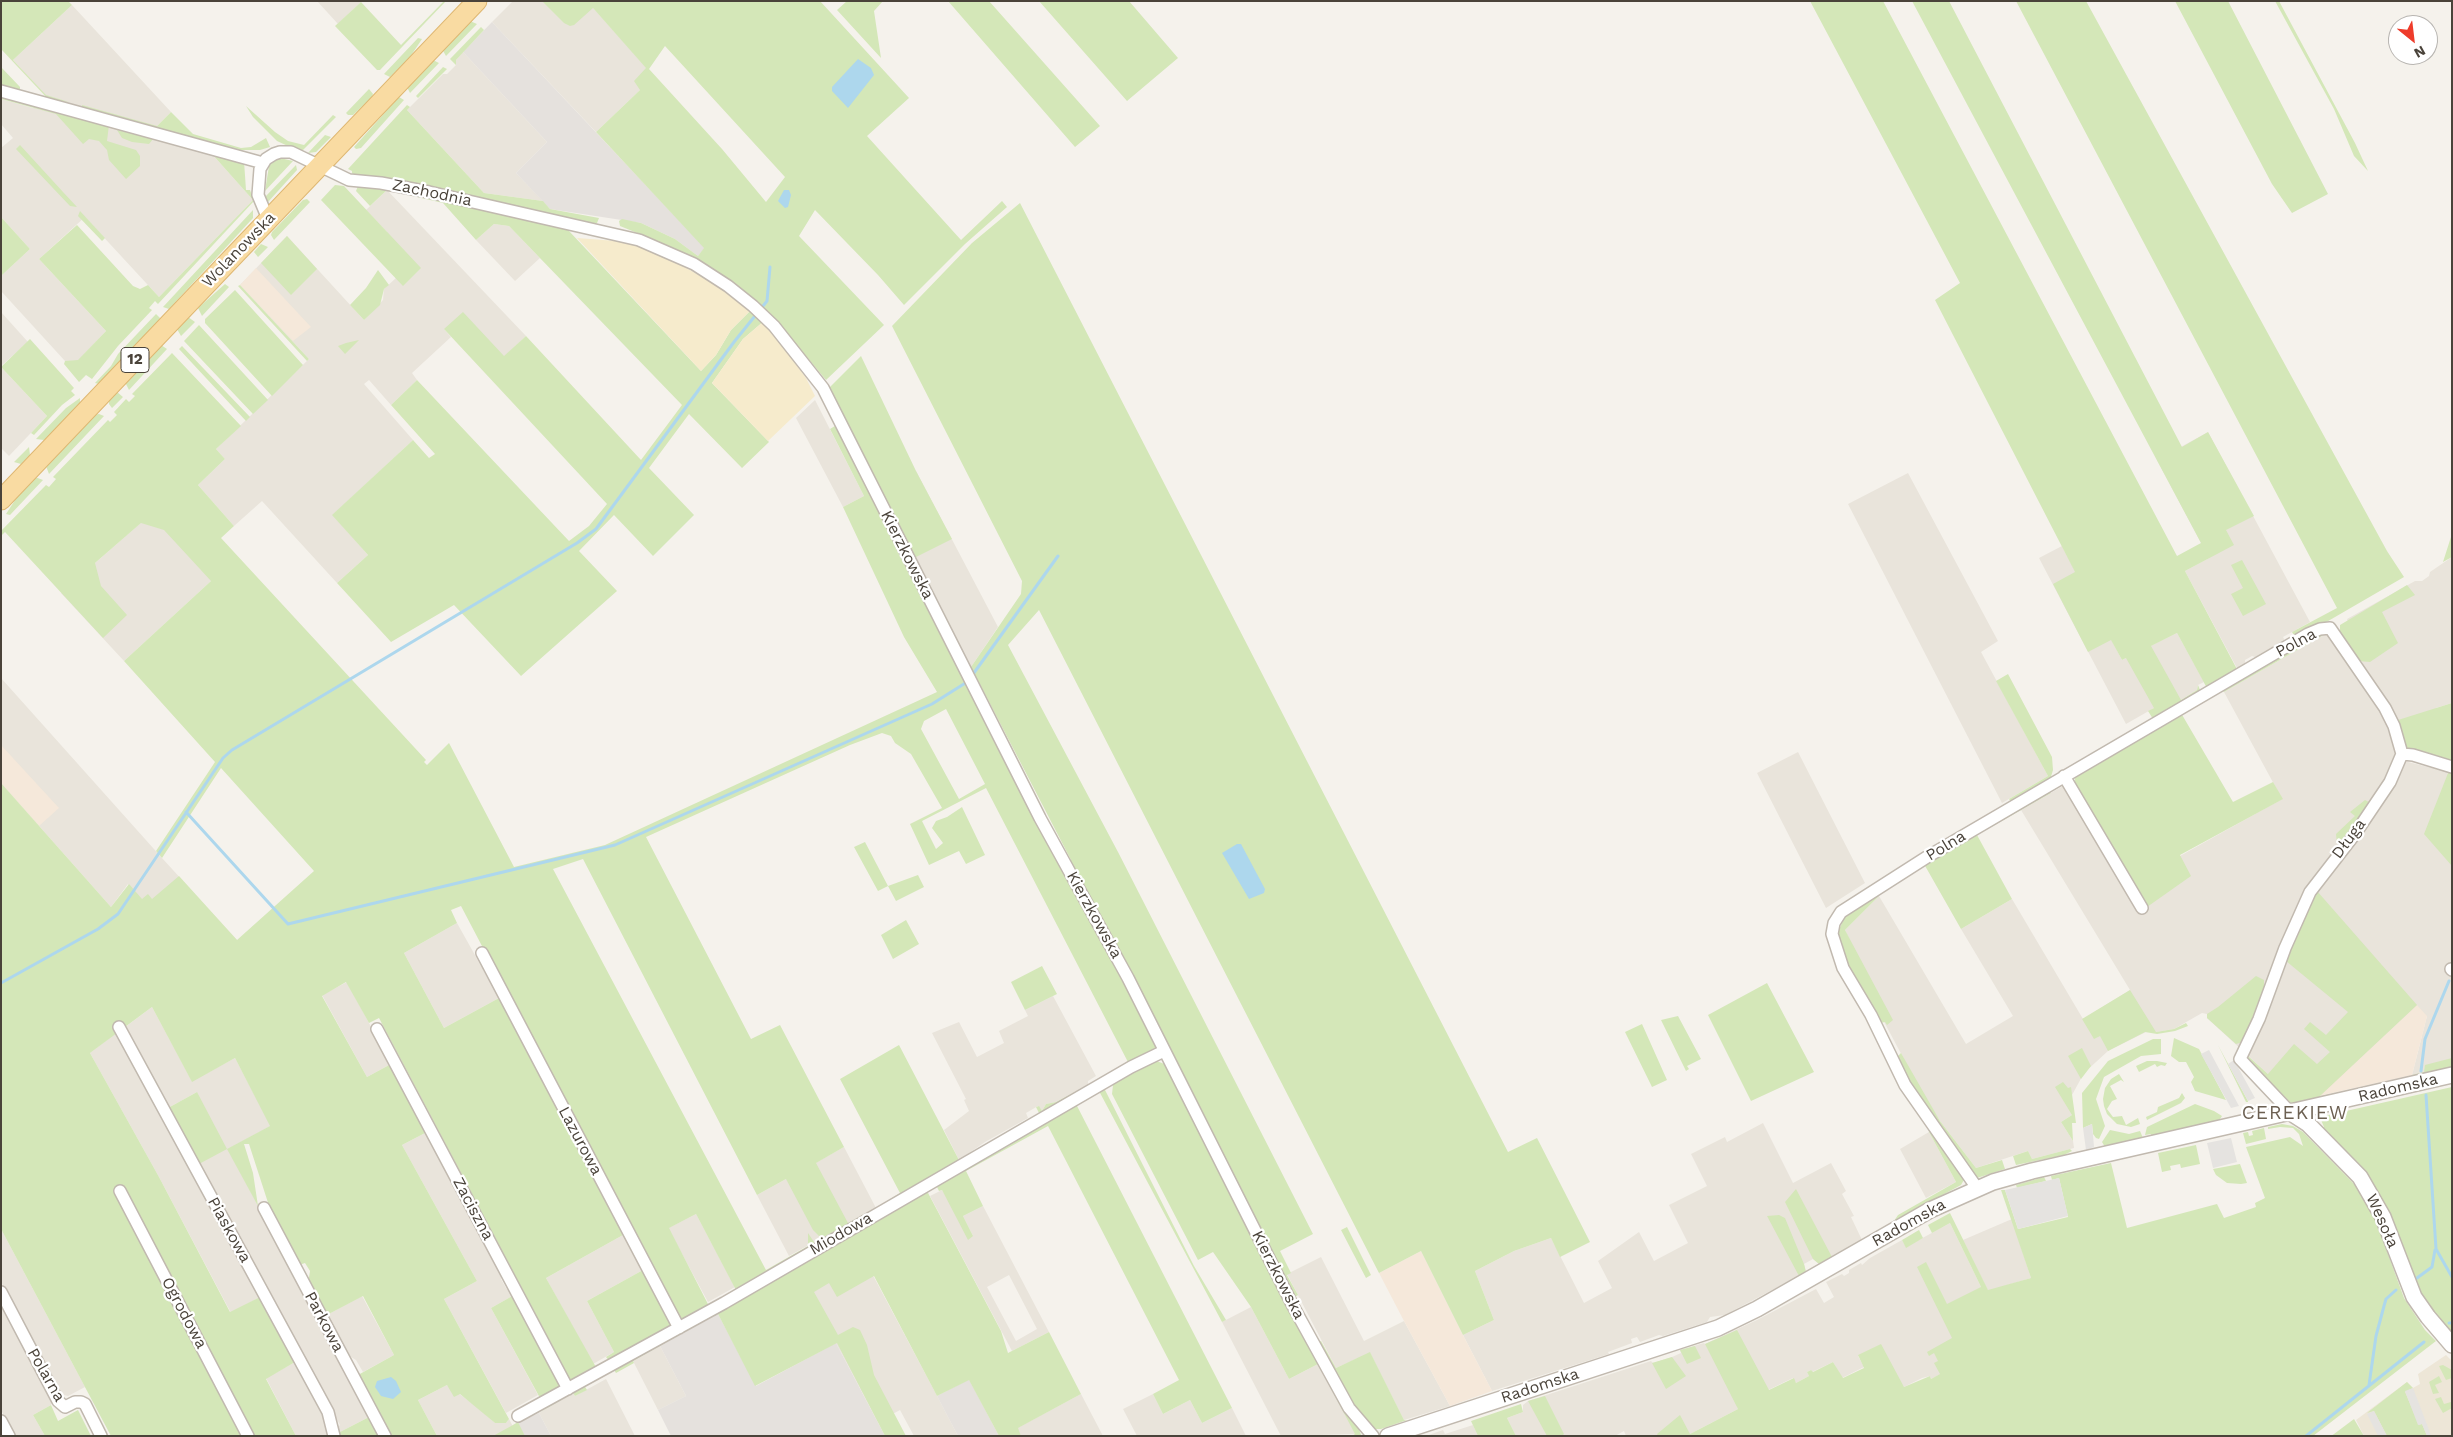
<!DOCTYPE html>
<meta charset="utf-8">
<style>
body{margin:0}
#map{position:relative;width:2453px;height:1437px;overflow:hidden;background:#f5f2ec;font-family:"Work Sans",sans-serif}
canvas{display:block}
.frame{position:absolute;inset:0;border:2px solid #4a433a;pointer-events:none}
.north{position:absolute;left:2388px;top:15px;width:50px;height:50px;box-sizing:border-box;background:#fff;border:1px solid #b7b4b0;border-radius:50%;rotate:151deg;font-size:14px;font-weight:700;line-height:20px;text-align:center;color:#4a433a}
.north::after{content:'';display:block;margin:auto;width:18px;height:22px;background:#ee3c2b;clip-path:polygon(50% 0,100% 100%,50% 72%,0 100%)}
</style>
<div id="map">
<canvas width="2453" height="1437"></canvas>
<div class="frame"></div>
<div class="north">N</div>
</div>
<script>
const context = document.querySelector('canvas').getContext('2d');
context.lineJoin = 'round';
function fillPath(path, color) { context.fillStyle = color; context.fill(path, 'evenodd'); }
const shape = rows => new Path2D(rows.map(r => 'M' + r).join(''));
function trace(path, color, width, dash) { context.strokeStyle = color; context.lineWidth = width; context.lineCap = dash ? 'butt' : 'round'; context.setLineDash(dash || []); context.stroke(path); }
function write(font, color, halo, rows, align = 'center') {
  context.font = font + ' "Work Sans",sans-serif'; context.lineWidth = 4.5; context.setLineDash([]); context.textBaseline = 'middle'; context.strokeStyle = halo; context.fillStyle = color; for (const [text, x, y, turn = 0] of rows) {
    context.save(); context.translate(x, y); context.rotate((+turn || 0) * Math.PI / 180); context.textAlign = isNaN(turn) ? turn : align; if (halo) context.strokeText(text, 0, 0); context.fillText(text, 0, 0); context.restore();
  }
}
const residential = shape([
 [317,1,360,1,361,2,338,24],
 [513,1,587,1,647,68,640,90,596,132,492,22],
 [72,5,171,112,157,126,153,139,212,154,253,200,159,297,85,217,39,259,106,331,78,361,65,361,1,291,1,276,30,249,1,217,1,148,13,138,1,124,1,99,33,108,46,96,13,60],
 [463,52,547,142,516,173,543,201,484,193,407,110,443,74,447,74,456,65,456,60],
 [387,190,526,336,504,357,444,329,451,337,412,373,417,380,391,405,369,380,364,384,413,440,333,515,368,555,337,583,262,501,234,526,198,485,225,459,216,449,309,359,240,285,287,236,364,320,383,300,384,289,396,278,369,249,387,232,366,210],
 [494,224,509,226,540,258,515,281,476,240],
 [1,312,28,342,1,366],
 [1,367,47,416,9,456,1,448],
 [815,400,864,496,843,507,796,418],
 [2208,432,2310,622,2283,637,2286,643,2258,658,2252,656,2245,660,2245,666,2238,670,2185,571,2209,558,2157,460],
 [916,471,998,627,971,667,879,489],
 [1908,473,1998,641,1981,652,2048,776,2002,803,1848,504],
 [177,491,227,545,211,581,124,661,61,593],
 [2062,546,2122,660,2177,633,2204,682,2198,685,2197,690,2181,700,2154,708,2126,724,2039,558],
 [2452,557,2452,703,2436,708,2406,749,2404,761,2452,773,2452,1065,2412,1075,2427,1016,2319,1096,2268,1074,2207,1018,2207,1014,2202,1013,2174,1029,2156,1032,2150,1030,2108,1051,2084,1073,2072,1095,2072,1115,2061,1122,2073,1141,2074,1148,2032,1159,2028,1151,1976,1168,1940,1121,1922,1093,1882,1018,1845,930,1879,896,1966,1044,2013,1016,1961,929,2012,899,2083,1019,2130,990,2021,810,2063,786,2140,912,2180,856,2282,799,2224,692,2327,633,2361,683,2367,676,2347,619,2415,581,2422,581,2429,576,2430,572],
 [1,678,162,858,237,940,179,981,128,884,111,907,1,783],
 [1798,752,1865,883,1826,908,1757,773],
 [457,923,499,998,444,1028,404,953],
 [347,982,391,1064,367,1077,322,995],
 [1053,996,1096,1076,1088,1081,1088,1085,1056,1102,1046,1104,1042,1111,1038,1106,1026,1113,1028,1118,985,1142,959,1160,944,1130,969,1111,964,1100,966,1099,932,1033,959,1022,977,1057,1004,1043,999,1031,1028,1016,1025,1010],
 [152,1007,192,1081,235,1058,271,1126,228,1149,371,1416,338,1433,337,1428,340,1425,199,1164,197,1092,168,1108,124,1028],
 [117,1032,260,1297,231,1313,159,1177,90,1053],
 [1763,1123,1793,1183,1831,1163,1846,1191,1842,1194,1854,1216,1851,1217,1862,1240,1819,1264,1813,1259,1804,1264,1806,1272,1725,1315,1710,1317,1707,1322,1663,1336,1659,1335,1640,1342,1637,1337,1631,1339,1632,1343,1608,1352,1609,1354,1492,1391,1463,1335,1494,1320,1475,1271,1514,1251,1551,1238,1584,1303,1612,1288,1598,1261,1639,1232,1654,1261,1688,1243,1669,1205,1707,1186,1691,1154,1725,1137,1727,1142],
 [427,1132,502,1273,501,1279,506,1288,514,1295,491,1308,538,1395,506,1413,444,1299,477,1281,402,1145],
 [1929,1132,1956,1182,1926,1198,1900,1149],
 [844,1147,876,1208,789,1256,757,1195],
 [942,1190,973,1236,963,1216,983,1206,1049,1332,1012,1351,930,1196],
 [1009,1275,1037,1329,1016,1341,987,1287],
 [696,1214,735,1287,708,1302,668,1228],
 [2012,1219,2031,1278,1988,1291,1963,1240],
 [1950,1223,1981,1287,1964,1362,1931,1379,1930,1376,1922,1378,1904,1387,1858,1356,1864,1367,1842,1378,1833,1362,1812,1372,1811,1370,1807,1372,1809,1376,1796,1383,1793,1378,1737,1405,1738,1409,1690,1434,1626,1436,1624,1431,1615,1436,1516,1436,1507,1418,1523,1412,1523,1405,1528,1401,1651,1361,1653,1363,1672,1357,1681,1353,1680,1350,1704,1343,1705,1344,1757,1320,1816,1289,1824,1303,1834,1297,1826,1282,1842,1274,1844,1276,1849,1273,1849,1270,1861,1263,1862,1265,1870,1258,1902,1240,1906,1247],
 [1,1229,85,1387,68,1396,61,1394,1,1282],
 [851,1234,935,1392,958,1436,914,1436,900,1410,878,1422,796,1268],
 [623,1235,643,1270,587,1301,614,1352,593,1364,546,1278],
 [1321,1257,1364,1341,1404,1321,1450,1406,1404,1420,1370,1353,1336,1368,1287,1274],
 [362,1296,394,1355,363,1372,356,1360,346,1354,325,1316],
 [1,1304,52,1399,51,1405,33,1415,45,1436,15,1436,1,1410],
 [1251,1307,1289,1379,1318,1364,1356,1434,1281,1436,1222,1322],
 [660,1346,686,1396,658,1410,633,1361],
 [295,1362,327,1420,328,1436,296,1436,266,1378],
 [606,1379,635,1436,551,1436,539,1413,573,1393,575,1396],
 [447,1385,476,1406,495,1423,506,1423,509,1419,518,1436,437,1436,418,1400],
 [1081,1394,1103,1436,1021,1436,1017,1428],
 [1153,1394,1163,1414,1190,1400,1202,1423,1232,1408,1246,1436,1137,1436,1123,1409],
 [1473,1425,1478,1436,1426,1436,1443,1430,1445,1434]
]);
const commercial = shape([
 [256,268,311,327,293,341,240,285],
 [1,745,59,808,39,826,1,783],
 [2417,1005,2427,1016,2412,1075,2319,1096],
 [1421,1251,1463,1335,1492,1391,1450,1406,1404,1321,1379,1273]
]);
const industrial = shape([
 [492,22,705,248,698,256,675,239,641,223,550,209,516,173,547,142,463,52],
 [718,1314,756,1386,836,1343,885,1436,671,1436,658,1410,686,1396,660,1346],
 [969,1379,999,1436,958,1436,937,1396],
 [539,1413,551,1436,518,1436,513,1425]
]);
const education = shape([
 [2446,1355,2452,1361,2452,1436,2364,1436,2356,1420,2407,1382,2413,1388,2420,1384,2418,1374]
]);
const green = shape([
 [1,1,68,1,72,5,13,60,46,95,69,102,48,99,1,49],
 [444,1,446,1,380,70,377,70,335,26,361,2,401,45],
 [542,1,820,1,909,98,867,136,961,240,1002,201,1007,207,965,244,904,305,878,275,815,210,799,236,884,325,826,380,771,314,745,294,697,260,669,246,620,226,619,221,622,219,641,223,675,239,698,256,704,248,596,132,640,90,634,81,646,68,593,8,574,25,570,26,564,23],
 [665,46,785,177,766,202,722,149,649,69],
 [847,1,883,1,874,11,881,58,837,10],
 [948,1,989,1,1100,126,1075,147],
 [1039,1,1129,1,1178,58,1127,101],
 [1810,1,1883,1,2177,556,2201,543,1912,1,1949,1,2182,447,2208,432,2254,516,2226,530,2234,545,2185,571,2239,673,2208,690,2177,633,2151,646,2181,700,2197,690,2198,685,2200,690,2199,693,2153,719,2148,711,2154,708,2126,658,2122,660,2111,640,2088,652,2053,584,2075,572,1935,300,1960,283],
 [2016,1,2086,1,2387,551,2404,577,2323,624,2295,637,2292,632,2337,608],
 [2175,1,2228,1,2328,194,2292,213,2272,184],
 [2275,1,2279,1,2355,143,2368,171,2354,156,2334,109],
 [470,21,477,24,446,56,442,49],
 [481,27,484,30,456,60,456,65,450,59],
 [418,38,422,39,410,57,390,77,384,74],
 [433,60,439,63,410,93,407,87],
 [1,67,20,87,20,89,17,91,1,87],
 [443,67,447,69,418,98,416,96],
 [369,89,373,94,372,97,353,115,348,115,346,113],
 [1,96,109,125,107,141,136,150,140,156,140,166,126,179,109,160,107,150,99,141,89,139,83,144,56,114,1,99],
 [399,97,404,100,361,148,356,149,354,147],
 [82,105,157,126,171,112,193,134,241,148,251,147,266,138,270,147,260,150,237,150,82,108],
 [407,105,410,107,407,110,484,193,543,201,550,209,599,218,597,223,592,224,394,179,357,176,352,173,352,171,348,169],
 [246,106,275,132,288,141,304,145,333,115,336,117,301,152,277,141,253,117],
 [117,130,153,139,149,144,132,142,122,138],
 [325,135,331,137,316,152,308,153],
 [167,140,244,161,246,190,250,190,254,201,158,304,155,301,149,308,152,310,118,346,92,379,86,375,79,382,64,364,65,361,78,360,106,331,39,259,77,225,133,286,140,289,148,285,159,297,253,200,212,154,166,142],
 [20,145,63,192,77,207,70,206,16,149],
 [280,158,293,161,265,191,269,166,275,159],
 [296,165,297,170,268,202,265,197],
 [335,185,344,186,421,268,403,286,321,200],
 [358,186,375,186,563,227,569,231,701,371,716,355,731,330,751,310,764,321,743,339,712,383,769,442,742,468,689,414,649,468,694,515,653,556,614,515,579,551,617,591,521,676,454,605,391,642,337,583,368,555,332,515,413,440,429,458,435,454,391,405,417,380,569,541,589,526,607,504,444,329,463,312,504,356,526,336,641,460,682,405,509,226,494,224,476,240,443,203,387,190,370,206,356,191],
 [307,199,310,202,274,240,271,235,272,232,303,200],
 [1020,203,1508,1152,1537,1138,1590,1242,1560,1257,1551,1238,1514,1251,1475,1271,1494,1320,1463,1335,1421,1251,1379,1273,1039,610,1008,645,1118,852,1313,1234,1280,1251,1291,1273,1287,1275,1298,1295,1295,1297,1156,1043,1155,1050,1129,1064,986,788,922,821,936,849,943,843,932,828,936,821,947,817,962,807,985,855,966,864,959,851,929,865,910,824,942,808,911,754,895,743,891,736,882,733,850,745,646,837,751,1039,780,1025,844,1147,816,1163,848,1223,863,1215,864,1217,821,1238,813,1230,786,1179,757,1195,583,859,553,869,766,1270,808,1246,808,1233,814,1242,814,1246,737,1292,696,1214,669,1228,710,1308,681,1320,677,1318,461,906,451,910,457,923,404,953,444,1028,499,998,623,1235,546,1278,597,1369,572,1383,379,1018,369,1023,346,982,322,996,367,1077,391,1064,427,1132,402,1145,477,1281,444,1299,509,1419,506,1423,495,1423,460,1394,454,1397,447,1385,418,1400,437,1436,390,1436,358,1375,394,1355,363,1296,325,1316,308,1284,310,1271,305,1263,299,1265,272,1215,249,1144,244,1144,253,1173,258,1206,227,1149,199,1164,168,1108,197,1092,227,1149,270,1126,235,1058,192,1082,152,1007,90,1053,159,1177,230,1312,260,1297,295,1362,266,1379,296,1436,111,1436,1,1229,1,783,111,907,129,884,142,899,148,894,152,899,179,876,237,940,314,871,221,768,162,858,156,851,215,762,124,661,211,581,200,569,164,530,141,523,95,563,101,586,127,615,103,638,5,532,1,536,1,531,46,485,49,487,56,479,53,477,108,420,110,422,117,415,114,412,126,399,129,402,135,396,132,394,172,353,241,426,216,449,225,459,198,485,234,526,221,538,426,760,424,762,427,765,449,743,514,867,605,845,937,692,904,637,843,507,864,496,830,429,835,426,1063,865,1071,860,971,667,1021,594,1022,581,892,326,972,243],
 [946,709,985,784,959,799,921,729,924,721],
 [253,210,253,218,169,309,163,307],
 [80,211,105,238,102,241,78,216],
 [1,217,30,249,1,276],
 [287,236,317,269,291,295,261,263],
 [261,244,268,247,258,257,254,252],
 [378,270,389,285,384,289,380,305,364,320,350,305,366,288],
 [225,284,229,287,202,316,198,308],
 [240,285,309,359,307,361,238,286],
 [235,290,303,365,272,396,205,323,205,319],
 [156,314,160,318,159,321,99,384,95,383,111,366,118,354],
 [188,317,195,322,181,336,177,329],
 [199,325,268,400,253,414,184,341],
 [30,339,74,388,71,391,75,395,62,405,34,435,31,433,47,416,1,367],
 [359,340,345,354,338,346,346,343],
 [161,345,167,349,129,390,125,382],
 [182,346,250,417,246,421,179,349],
 [861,356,916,471,952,539,914,558,828,389],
 [117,392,123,397,112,408,109,404,109,399],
 [80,398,80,404,44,440,36,439,66,408],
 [99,414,104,416,49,474,46,466,93,415],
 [29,447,30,455,21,464,14,462],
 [35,477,43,480,10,515,6,514,19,494],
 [2452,534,2452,557,2443,562,2450,540],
 [2242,560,2266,604,2243,616,2231,594,2243,588,2231,565],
 [2407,585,2415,595,2382,612,2398,643,2370,662,2358,661,2340,635,2340,625],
 [2327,633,2224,692,2222,690,2313,635],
 [2008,674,2052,757,2053,770,2050,780,2011,802,2009,799,2048,776,1996,681],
 [2452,703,2452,760,2406,749,2398,720],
 [2181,713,2233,802,2273,782,2283,799,2180,855,2191,876,2147,907,2075,784,2075,775],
 [2452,763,2452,866,2424,834],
 [2047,791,2051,793,1977,835,2012,899,1961,929,1924,864],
 [2373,796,2361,819,2343,845,2337,844,2336,834,2355,816,2350,812,2365,800,2369,802],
 [865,842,888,886,918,875,924,887,896,901,888,886,878,891,854,847],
 [2317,891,2417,1005,2320,1096,2352,1090,2351,1092,2293,1105,2251,1063,2247,1055,2268,1074,2294,1044,2317,1064,2330,1052,2304,1029,2310,1022,2326,1035,2348,1012,2286,961,2272,995,2264,1024,2262,1022,2301,917],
 [1878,893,1879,896,1845,930,1893,1020,1887,1025,1885,1022,1880,1023,1845,961,1838,940,1838,932,1846,914],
 [906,920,919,944,893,959,881,935],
 [1042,966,1057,994,1025,1010,1011,982],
 [2256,976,2264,980,2264,992,2243,1042,2236,1044,2207,1018,2207,1014,2218,1007],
 [1767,983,1814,1072,1751,1101,1708,1015],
 [2130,990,2156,1032,2174,1029,2186,1023,2188,1026,2175,1031,2157,1034,2145,1032,2108,1051,2100,1036,2094,1039,2082,1019],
 [1678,1016,1701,1059,1687,1066,1689,1069,1686,1071,1661,1020],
 [1642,1024,1667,1080,1652,1087,1625,1032],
 [2174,1038,2199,1049,2226,1100,2195,1091,2191,1082,2194,1077,2186,1062,2179,1062,2171,1056],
 [2153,1039,2161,1039,2161,1054,2141,1056,2104,1077,2096,1099,2105,1126,2099,1139,2096,1138,2093,1134,2092,1124,2083,1128,2082,1093,2108,1061],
 [899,1045,960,1162,933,1178,928,1178,922,1184,877,1210,876,1208,900,1193,840,1079],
 [2218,1045,2248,1101,2248,1102,2246,1102],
 [2082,1048,2091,1066,2081,1079,2068,1056],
 [1901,1053,1940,1121,1976,1168,2002,1160,2005,1169,1977,1178,1936,1126,1895,1059],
 [2452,1058,2452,1071,2417,1080,2412,1075,2424,1072,2425,1065],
 [1154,1060,1167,1065,1362,1428,1359,1429,1361,1435,1352,1436,1355,1434,1318,1364,1289,1379,1251,1307,1213,1252,1198,1260,1112,1094,1113,1085,1117,1080],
 [2147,1061,2157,1061,2167,1063,2165,1066,2161,1065,2157,1067,2155,1064,2139,1072,2136,1066],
 [2119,1074,2124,1082,2121,1080,2110,1086,2117,1099,2112,1101,2107,1109,2113,1117,2122,1116,2126,1125,2138,1118,2140,1124,2131,1127,2117,1124,2107,1114,2104,1106,2103,1099,2105,1088,2111,1079],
 [2063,1082,2068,1088,2071,1087,2076,1123,2072,1123,2073,1141,2061,1122,2072,1115,2055,1087],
 [1088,1085,1089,1088,1040,1115,1036,1107,1039,1106,1042,1111,1046,1104,1056,1102],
 [2452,1087,2452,1337,2419,1293,2383,1202,2367,1175,2321,1129,2324,1127,2321,1120,2324,1116],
 [1104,1088,1194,1266,1226,1320,1222,1322,1099,1091],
 [2182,1093,2185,1098,2181,1103,2147,1120,2146,1117,2157,1112,2158,1107,2179,1098],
 [1076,1104,1232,1408,1202,1423,1190,1400,1163,1414,1153,1394,1179,1380,1048,1126,966,1171,983,1206,963,1216,973,1236,968,1240,942,1190,939,1191,937,1187,936,1183],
 [2195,1104,2214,1111,2222,1116,2218,1122,2152,1139,2151,1134,2145,1135,2147,1127],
 [1927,1121,1965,1178,1961,1185,1894,1221,1898,1215,1956,1182,1929,1132],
 [2282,1124,2293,1126,2303,1132,2358,1188,2376,1221,2404,1298,2425,1330,2436,1341,2313,1436,1658,1436,1657,1434,1680,1415,1690,1434,1738,1409,1705,1344,1737,1330,1769,1390,1794,1378,1796,1383,1809,1376,1807,1372,1811,1370,1813,1372,1833,1362,1843,1378,1864,1368,1858,1355,1881,1344,1904,1387,1930,1376,1931,1379,1940,1374,1934,1363,1938,1361,1934,1353,1929,1356,1927,1352,1952,1338,1917,1267,1926,1262,1947,1304,1981,1287,1950,1223,1932,1233,1928,1225,1950,1213,1988,1290,2031,1278,2001,1190,2005,1190,2018,1229,2068,1217,2059,1178,2052,1180,2051,1176,2111,1163,2127,1228,2217,1204,2224,1218,2256,1207,2255,1203,2265,1198,2246,1147,2290,1137,2303,1146,2299,1134,2293,1128,2280,1127,2268,1129,2268,1127],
 [2264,1128,2266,1139,2246,1144,2243,1133,2248,1132,2249,1136,2253,1135,2252,1131],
 [2110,1130,2129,1134,2140,1131,2143,1138,2105,1147,2102,1142],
 [2196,1145,2200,1164,2181,1168,2180,1164,2170,1166,2171,1170,2162,1172,2158,1153],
 [2070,1149,2072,1151,2064,1155,2016,1165,2013,1156,2028,1151,2032,1159],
 [2240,1164,2247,1183,2241,1184,2227,1183,2216,1175,2213,1169],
 [2044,1177,2046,1181,2017,1188,2016,1185],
 [1796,1189,1832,1257,1819,1264,1813,1259,1785,1202],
 [927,1191,1001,1331,1008,1353,1049,1332,1081,1394,1018,1428,1021,1436,999,1436,969,1380,937,1396,874,1276,837,1297,829,1283,814,1292,838,1335,853,1327,860,1330,867,1345,874,1375,906,1436,885,1436,837,1343,755,1386,718,1314,715,1316,713,1312],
 [1779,1215,1785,1218,1804,1264,1806,1272,1799,1276,1767,1216],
 [1347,1227,1371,1275,1366,1278,1341,1230],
 [1919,1230,1923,1238,1906,1248,1902,1240],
 [643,1270,672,1327,610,1362,606,1357,614,1352,587,1301],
 [514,1295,562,1387,540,1398,491,1308],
 [702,1319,704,1321,633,1361,634,1363,616,1373,614,1370],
 [1321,1341,1336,1368,1370,1352,1404,1420,1407,1420,1381,1429,1374,1429,1357,1410,1319,1342],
 [1695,1346,1701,1358,1687,1364,1680,1350],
 [1672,1357,1686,1376,1666,1389,1652,1363],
 [2443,1365,2452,1370,2452,1378,2446,1380,2439,1366],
 [2439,1376,2442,1382,2435,1385,2439,1393,2433,1394,2429,1382],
 [2407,1382,2413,1388,2405,1392,2419,1425,2422,1424,2427,1436,2387,1436,2374,1411,2367,1413],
 [584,1385,587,1390,575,1396,573,1393,539,1413],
 [1545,1396,1564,1434,1562,1436,1547,1436,1528,1401],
 [2441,1397,2444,1404,2451,1402,2452,1404,2452,1408,2443,1413,2435,1399],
 [1521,1404,1523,1412,1507,1418,1516,1436,1478,1436,1471,1421],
 [51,1405,58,1421,78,1410,91,1436,45,1436,33,1415],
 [371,1416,382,1436,339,1436,338,1433],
 [2354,1419,2364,1436,2331,1436,2334,1434],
 [518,1422,525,1436,493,1436,513,1425]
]);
const sand = shape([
 [577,238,629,242,653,249,725,290,751,310,731,330,716,355,701,371],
 [764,321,806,378,815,396,768,441,712,383,743,339]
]);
const parking = shape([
 [2209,1050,2239,1106,2231,1108,2201,1054],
 [2234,1060,2255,1098,2248,1101,2228,1064],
 [2092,1124,2094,1147,2086,1150,2083,1128],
 [2231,1138,2237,1162,2213,1168,2207,1143],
 [2059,1178,2068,1216,2018,1229,2005,1190],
 [2413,1388,2426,1422,2431,1436,2427,1436,2422,1424,2418,1425,2405,1391],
 [2374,1411,2387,1436,2378,1436,2367,1414]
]);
const water = shape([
 [858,59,871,68,874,75,848,108,832,91,832,87],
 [784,190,789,190,791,195,788,207,785,208,778,201],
 [1237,844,1241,844,1265,889,1264,893,1249,899,1222,853],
 [391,1377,396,1381,401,1392,393,1399,381,1396,375,1387,377,1381]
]);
const stream = shape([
 [971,677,1058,556],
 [186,812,288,924,615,845,932,704,967,682],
 [1,983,98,929,118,914,223,758,232,750,577,543,596,529,734,342,767,301,770,267],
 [2421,1071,2425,1039,2449,981],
 [2426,1095,2436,1249,2452,1277],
 [2417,1278,2432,1267,2435,1250],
 [2449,1323,2452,1323],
 [2369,1385,2376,1336,2384,1306,2386,1299,2396,1290],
 [2306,1436,2424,1342]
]);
const minor = shape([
 [1,91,263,163],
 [268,219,258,195,260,169,266,159,274,154,280,152,291,152,349,180,381,183,429,192,639,240,694,264,728,286,753,306,774,326,823,388,1040,818,1128,978,1293,1306,1349,1408,1373,1436],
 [2402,754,2413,755,2452,767],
 [2064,776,2142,908],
 [482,953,679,1328],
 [2451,969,2452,970],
 [119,1027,328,1412,334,1436],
 [377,1029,568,1389],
 [1977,1188,1905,1085,1871,1015,1843,968,1832,934,1834,923,1841,912,1927,857,2308,634,2320,629,2330,628,2385,708,2394,726,2402,754,2390,782,2355,834,2310,892,2285,948,2259,1019,2240,1059,2291,1113],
 [120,1191,248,1436],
 [264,1208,385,1436],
 [1,1292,58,1401,65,1407,75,1402,81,1402,85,1404,101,1436],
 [518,1416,724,1303,1131,1067,1164,1051],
 [1,1421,9,1436]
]);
const tertiary = shape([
 [2291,1113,2308,1124,2360,1177,2383,1217,2414,1297,2428,1317,2452,1345],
 [1388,1436,1718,1328,1757,1309,1930,1210,1993,1182,2032,1171,2452,1075]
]);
const primary = shape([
 [1,500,477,1]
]);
const shields = [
 [135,360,28]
];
const shieldNames = [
 ["12",135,360]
];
const streetNames = [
 ["Zachodnia",432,193,12],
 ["Wolanowska",239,250,-46],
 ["Kierzkowska",907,555,63],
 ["Polna",2296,643,-28],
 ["Długa",2349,839,-53],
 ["Polna",1946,846,-31],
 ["Kierzkowska",1094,915,61],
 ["Radomska",2398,1088,-13],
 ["Lazurowa",580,1141,62],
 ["Zaciszna",473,1209,62],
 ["Wesoła",2382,1221,66],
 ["Radomska",1909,1223,-29],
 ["Piaskowa",229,1230,61],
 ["Miodowa",841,1234,-30],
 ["Kierzkowska",1278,1275,63],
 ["Ogrodowa",184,1313,62],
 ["Parkowa",324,1322,62],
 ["Polarna",46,1375,60],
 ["Radomska",1540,1386,-18]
];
const quarterNames = [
 ["CEREKIEW",2295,1113]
];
fillPath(residential, '#e9e4db');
fillPath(commercial, '#f5e8da');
fillPath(industrial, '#e5e1dd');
fillPath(education, '#ede6d7');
fillPath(green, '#d4e7b8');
fillPath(sand, '#f6ebcc');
fillPath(parking, '#e5e3e0');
fillPath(water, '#add7ed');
trace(stream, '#add7ed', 3);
trace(minor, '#c1b9af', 14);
trace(tertiary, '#c1b9af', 18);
trace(primary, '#deb772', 21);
trace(minor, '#fff', 11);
trace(tertiary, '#fff', 15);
trace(primary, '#f9dba2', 19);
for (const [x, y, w] of shields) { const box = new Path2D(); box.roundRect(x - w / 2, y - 12.5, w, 25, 4); context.fillStyle = '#fff'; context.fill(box); trace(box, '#4a433a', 1); }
write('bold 15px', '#4a433a', null, shieldNames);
write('16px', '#4a433a', '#fff', streetNames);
context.letterSpacing = '1px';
write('19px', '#6c6052', '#fff', quarterNames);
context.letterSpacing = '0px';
</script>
